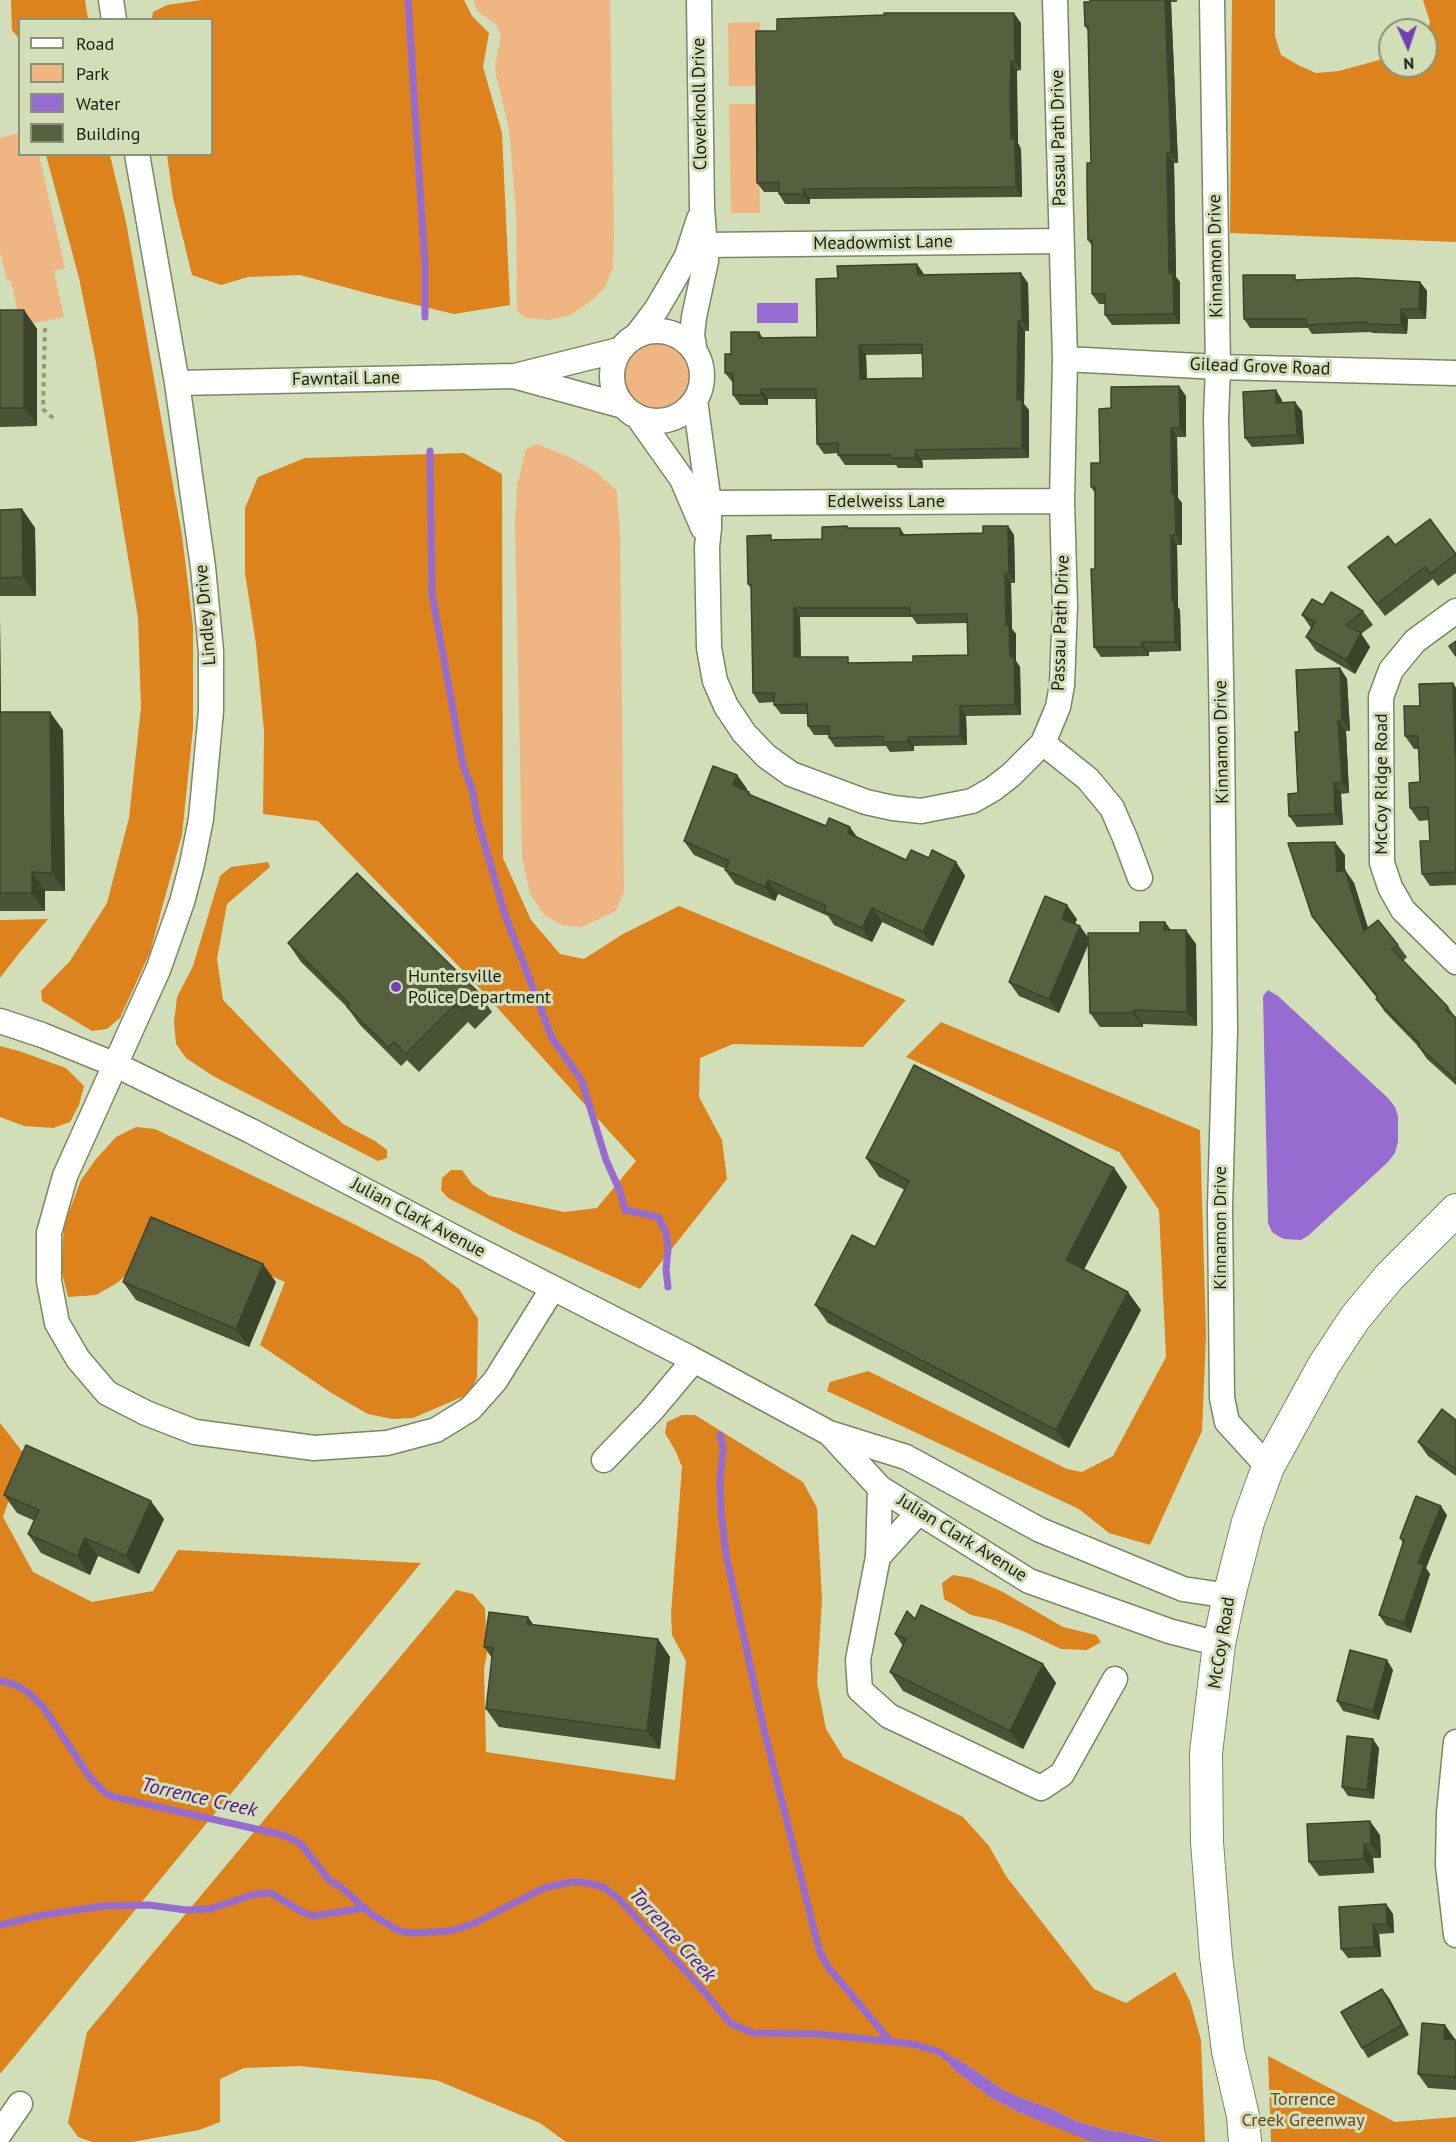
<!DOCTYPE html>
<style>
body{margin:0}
#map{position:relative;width:1456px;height:2142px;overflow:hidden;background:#d2deb8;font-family:"PT Sans",sans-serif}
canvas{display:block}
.legend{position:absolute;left:18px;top:18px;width:195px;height:138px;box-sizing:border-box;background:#d2deb8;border:2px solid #899275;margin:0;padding:8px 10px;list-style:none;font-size:18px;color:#1b1f11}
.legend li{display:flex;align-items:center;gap:12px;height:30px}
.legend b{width:30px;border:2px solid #899275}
.north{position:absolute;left:1378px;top:18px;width:60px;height:60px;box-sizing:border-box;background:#d2deb8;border:2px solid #899275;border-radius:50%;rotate:177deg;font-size:16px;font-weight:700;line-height:24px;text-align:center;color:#1b1f11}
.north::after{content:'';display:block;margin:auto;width:21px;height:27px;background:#763eb4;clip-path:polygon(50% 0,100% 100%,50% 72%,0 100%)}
</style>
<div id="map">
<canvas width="1456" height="2142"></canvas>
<ul class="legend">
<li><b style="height:8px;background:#fff"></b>Road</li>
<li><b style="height:16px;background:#efb583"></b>Park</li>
<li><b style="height:16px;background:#966cd0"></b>Water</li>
<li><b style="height:16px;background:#56603e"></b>Building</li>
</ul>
<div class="north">N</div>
</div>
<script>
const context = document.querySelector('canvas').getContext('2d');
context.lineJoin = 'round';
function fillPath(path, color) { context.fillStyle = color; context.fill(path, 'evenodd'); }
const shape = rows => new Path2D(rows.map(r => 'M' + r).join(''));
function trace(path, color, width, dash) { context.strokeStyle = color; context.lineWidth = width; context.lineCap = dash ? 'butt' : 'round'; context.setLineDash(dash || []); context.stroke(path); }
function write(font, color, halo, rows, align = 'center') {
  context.font = font + ' "PT Sans",sans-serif'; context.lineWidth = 6; context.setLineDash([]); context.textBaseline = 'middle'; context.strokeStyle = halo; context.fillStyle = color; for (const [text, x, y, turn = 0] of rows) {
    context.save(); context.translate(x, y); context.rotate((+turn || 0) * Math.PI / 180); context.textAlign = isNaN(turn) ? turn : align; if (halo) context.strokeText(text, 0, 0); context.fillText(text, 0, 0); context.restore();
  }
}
const green = shape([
 [473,0,610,0,614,234,613,267,605,287,590,302,571,315,550,320,525,318,517,311,516,211,509,129,496,75,495,64,501,37,496,24,478,12],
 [760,22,762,86,729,86,728,23],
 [729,104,759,104,760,213,731,213],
 [19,133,20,154,39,155,65,268,54,271,64,317,21,326,11,281,7,281,0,251,0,138],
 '620 375a35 35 0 1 1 70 0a35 35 0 1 1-70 0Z',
 [537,444,569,457,595,471,617,491,620,534,624,891,616,911,582,927,562,925,544,915,530,894,522,857,515,525,517,485,526,449]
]);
const forest = shape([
 [11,0,85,0,88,19,20,20,19,39,12,30],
 [202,0,464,0,472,16,489,33,483,67,502,133,510,305,454,314,370,294,300,275,248,277,221,285,192,275,173,198,167,155,212,154,212,20,152,19,153,12,167,5],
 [1232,0,1275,0,1275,36,1281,55,1298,65,1316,73,1339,71,1390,57,1390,66,1426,66,1426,34,1430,22,1423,0,1456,0,1456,242,1230,233],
 [46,155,110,155,126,222,182,535,193,626,193,728,182,835,150,952,120,1018,107,1029,92,1031,42,1001,41,991,70,961,107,903,129,818,141,707,138,618,95,357,79,278],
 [464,453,502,474,503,858,531,920,560,954,584,959,623,934,679,906,906,1000,863,1047,733,1044,700,1058,699,1097,722,1140,727,1179,640,1289,516,1233,448,1198,441,1190,442,1178,451,1170,462,1170,472,1184,490,1196,564,1212,597,1208,636,1161,474,982,318,821,263,814,264,731,256,644,245,573,245,508,258,477,305,458],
 [268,862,270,867,227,904,217,959,223,1000,343,1124,375,1141,387,1150,387,1158,378,1161,213,1076,186,1058,176,1044,174,1022,177,997,193,966,220,876,231,867],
 [48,919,20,952,0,978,0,920],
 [941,1022,1200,1130,1206,1336,1202,1431,1150,1545,1109,1533,1079,1509,827,1391,830,1382,868,1371,1067,1469,1082,1472,1113,1456,1166,1357,1159,1210,1119,1152,906,1057],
 [0,1046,19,1051,66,1068,84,1086,79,1105,70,1122,53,1128,24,1126,0,1117],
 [136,1127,155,1129,354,1224,422,1259,459,1289,478,1319,477,1378,469,1394,413,1418,392,1419,368,1414,333,1394,260,1345,285,1282,156,1227,140,1263,117,1283,96,1295,68,1297,61,1269,64,1225,81,1180,96,1159,116,1137],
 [682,1415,695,1415,803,1482,817,1508,822,1599,817,1683,826,1729,844,1758,963,1817,989,1846,1006,1876,1094,1989,1126,2003,1175,1972,1190,2001,1201,2040,1205,2142,1164,2142,1127,2133,1106,2130,1076,2121,1052,2109,1024,2099,1004,2090,958,2059,940,2053,954,2070,991,2098,1020,2113,1094,2142,566,2142,540,2123,436,2080,300,2066,244,2068,220,2079,220,2122,199,2130,132,2142,92,2142,78,2137,68,2123,87,2032,456,1590,473,1594,485,1608,487,1653,484,1669,486,1752,675,1780,686,1661,672,1635,671,1614,682,1467,676,1452,665,1433,667,1422],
 [0,1423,25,1455,3,1517,33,1572,92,1602,153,1591,178,1550,421,1563,0,2074],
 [953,1575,971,1578,1001,1591,1063,1627,1096,1635,1101,1642,1087,1650,1061,1649,1023,1631,994,1620,971,1615,944,1599,942,1583],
 [1268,2056,1395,2122,1456,2117,1456,2142,1271,2142]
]);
const water = shape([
 [757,303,798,303,798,323,757,323],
 [1268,990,1278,996,1388,1098,1395,1107,1398,1116,1398,1142,1395,1153,1388,1162,1309,1235,1301,1240,1284,1239,1278,1236,1272,1232,1268,1223,1263,996],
 [939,2052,958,2059,1004,2090,1024,2099,1052,2109,1076,2121,1106,2130,1127,2133,1164,2142,1094,2142,1087,2140,1020,2113,991,2098,954,2070]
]);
const stream = shape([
 [408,0,425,266,425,317],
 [430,451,432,594,463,765,472,789,478,821,505,915,552,1038,582,1081,606,1160,620,1191,625,1210,658,1217,666,1232,668,1249,666,1270,668,1287],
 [720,1435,723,1447,720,1481,721,1512,726,1555,765,1734,819,1950,828,1967,891,2042],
 [0,1681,14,1684,28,1692,44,1708,89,1776,105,1793,114,1797,283,1835,300,1843,329,1880,341,1887,371,1914,399,1931,413,1933,450,1931,475,1923,544,1888,570,1882,584,1882,603,1887,618,1898,701,1988,730,2023,753,2033,819,2034,913,2044,939,2052,946,2057],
 [0,1925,43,1915,103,1906,149,1905,186,1910,210,1909,255,1894,271,1893,302,1912,313,1916,365,1908]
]);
const path = shape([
 [45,328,43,409,56,421]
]);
const minor = shape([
 [111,0,114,20],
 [1212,0,1218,367,1216,418,1222,731,1225,1031,1220,1207,1222,1398,1227,1422,1268,1467],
 [137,154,177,383,203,567,211,651,211,711,201,819,192,864,182,902,158,970,65,1176,49,1233,49,1281,57,1323,78,1359,107,1393,146,1413,195,1432,314,1448,387,1443,436,1430,470,1409,495,1381,553,1288],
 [705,245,1061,241],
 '612 376a45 45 0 1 1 90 0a45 45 0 1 1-90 0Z',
 [637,335,656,310,673,281,687,256,699,219],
 [695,352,692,335,694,317,706,261,702,208,699,0],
 [1065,359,1218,367,1456,373],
 [517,377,623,406],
 [177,383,515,376,619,350],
 [695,400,709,503,709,528,707,547,709,648,715,681,726,706,744,733,766,756,791,774,866,802,893,808,921,811,972,801,993,789,1011,775,1043,743,1058,707,1062,685,1065,606,1062,501,1065,359,1055,0],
 [638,417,682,479,703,528],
 [709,503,1062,501],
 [1456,611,1415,641,1391,670,1381,697,1382,863,1390,887,1403,910,1456,962],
 [1043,743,1088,779,1112,808,1125,838,1140,878],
 [0,1021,42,1035,116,1065,251,1131,467,1244,690,1358,829,1433,906,1457,1040,1530,1183,1589,1229,1596],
 [831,1435,880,1488,1029,1581,1169,1631,1219,1644],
 [604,1460,652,1410,694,1360],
 [880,1488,878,1557,919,1512],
 [878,1557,858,1660,860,1690,889,1716,1041,1788,1062,1774,1115,1679],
 [1456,1742,1449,1813,1448,1865,1456,1935],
 [0,2133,20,2104]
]);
const major = shape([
 [1245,2142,1243,2116,1228,2051,1216,1956,1207,1842,1206,1753,1219,1644,1229,1596,1248,1522,1268,1467,1324,1365,1355,1318,1389,1277,1456,1210]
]);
const wall = shape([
 [1090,0,1177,0,1177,2,1171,2,1178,163,1174,163,1176,277,1180,282,1180,324,1112,325,1105,315,1105,304,1099,304,1092,294,1092,246,1088,240,1091,163,1088,31,1085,26],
 [1021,23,1021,70,1017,71,1017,103,1018,143,1021,149,1022,197,810,199,810,204,785,204,779,194,779,192,764,192,757,183],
 [924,275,1028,283,1029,331,1025,331,1024,404,1029,410,1029,458,922,460,923,468,898,468,896,465,845,465,838,455,838,453,824,454,817,444,816,399,768,399,768,405,740,405,733,395,733,383,725,373,731,354,759,332,763,338,817,337],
 [922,354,923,378,867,379,866,355],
 [1299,280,1420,282,1427,291,1426,319,1408,319,1407,334,1372,333,1371,332,1312,334,1308,328,1250,328,1244,319],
 [0,310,24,310,37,329,37,426,0,427],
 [1186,396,1186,437,1177,437,1178,498,1182,503,1182,545,1177,545,1178,607,1180,610,1181,651,1149,652,1149,656,1101,657,1094,647,1095,569,1095,493,1091,487,1100,463,1111,408],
 [1282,400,1282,402,1302,411,1304,444,1252,447,1245,438],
 [22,509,35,528,36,596,0,596,0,510],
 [847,526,848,528,905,535,983,533,1008,526,1014,535,1015,583,1011,583,1012,629,1016,634,1016,661,1020,667,1021,715,966,716,967,745,914,746,914,751,890,752,886,746,835,747,829,738,829,735,814,735,808,726,807,714,781,714,774,705,774,702,759,703,753,693,751,589,748,584,774,539,822,539],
 [800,617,912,617,917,624,968,623,968,655,913,662,852,663,801,657],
 [1395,545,1456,553,1456,573,1438,586,1433,579,1385,616,1348,567],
 [1323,605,1363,611,1373,625,1361,634,1370,647,1355,674,1316,651,1306,637,1311,628,1302,615],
 [0,618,1,712,63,730,65,891,45,891,45,911,0,911],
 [1340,668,1347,679,1350,731,1346,731,1349,793,1341,794,1343,825,1297,827,1289,816,1298,793,1299,732],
 [1453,683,1456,688,1456,885,1430,886,1422,874,1430,841,1429,820,1419,821,1410,808,1420,782,1419,749,1414,749,1405,736,1420,706],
 [737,775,747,789,746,791,749,792,752,796,858,838,906,860,929,858,956,862,965,876,933,946,882,922,872,942,834,925,828,916,778,894,775,901,735,884,725,870,726,869,694,855,684,841],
 [1345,855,1345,870,1354,883,1368,928,1398,945,1407,957,1403,961,1448,1007,1456,1018,1456,1085,1427,1059,1418,1046,1385,1012,1376,999,1377,998,1321,929,1312,916],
 [1077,919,1075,924,1088,937,1140,933,1165,922,1171,930,1196,944,1197,1026,1143,1024,1143,1027,1100,1027,1090,1013,1088,945,1059,1013,1019,996,1009,982],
 [288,943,479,993,492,1012,475,1029,468,1022,419,1072,407,1060,401,1066,360,1025,347,1007,301,962],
 [866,1158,1114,1168,1127,1187,1084,1269,1141,1310,1069,1448,828,1323,815,1305,875,1247,905,1190,879,1177],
 [123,1282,276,1282,249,1347,136,1300],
 [1456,1420,1456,1476,1428,1456,1418,1442],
 [4,1495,164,1519,139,1574,98,1556,90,1575,41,1553,28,1534,35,1521,17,1513],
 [1447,1515,1426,1568,1430,1574,1411,1633,1386,1625,1379,1615,1403,1543,1400,1538],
 [915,1619,1043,1664,1056,1683,1023,1749,903,1691,890,1672,903,1646,895,1634],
 [534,1625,658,1639,670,1657,660,1749,499,1727,486,1709,492,1658,484,1647],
 [1393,1670,1379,1720,1343,1711,1337,1701],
 [1379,1748,1374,1799,1348,1796,1342,1787],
 [1380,1835,1381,1858,1373,1858,1374,1873,1319,1876,1309,1862],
 [1386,1904,1393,1914,1394,1933,1379,1934,1381,1957,1348,1958,1341,1949],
 [1389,1998,1409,2035,1368,2058,1362,2048],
 [1455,2039,1456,2040,1456,2090,1428,2088,1418,2074]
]);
const shadedWall = shape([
 [1165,0,1170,0,1171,2,1178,163,1171,153],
 [1014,13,1021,23,1021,70,1015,61],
 [1011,61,1017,71,1018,143,1021,149,1022,197,1016,187,1011,139],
 [1167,153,1174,163,1176,277,1180,282,1180,324,1174,314,1169,273],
 [803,189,810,199,810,204,803,194],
 [917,264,924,274,917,275],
 [1021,273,1028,283,1029,331,1022,321],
 [1420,282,1427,291,1426,319,1419,309],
 [1401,309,1408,319,1407,334,1401,325],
 [24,310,37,329,37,426,24,408],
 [1018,321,1025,331,1024,404,1029,410,1029,458,1022,448,1017,400],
 [859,345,866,355,867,389,860,379],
 [1179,386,1186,396,1186,437,1180,428],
 [761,389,768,399,768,405,761,395],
 [1276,390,1282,400,1283,412,1276,403],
 [1295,402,1302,411,1304,444,1297,435],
 [1171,428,1177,437,1178,498,1182,503,1182,545,1176,535,1172,494],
 [915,450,922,460,923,468,916,458],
 [22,509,35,528,36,596,23,577],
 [1008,526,1014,535,1015,583,1009,573],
 [900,528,906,537,900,535],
 [1171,535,1177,545,1178,607,1180,610,1181,651,1175,642,1172,601],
 [1005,574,1011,583,1012,629,1016,634,1016,661,1020,667,1021,715,1015,705,1006,625],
 [794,608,800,617,801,666,794,657],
 [0,618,1,730,0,729],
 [1361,633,1370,647,1355,674,1346,660],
 [1142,642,1149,652,1149,656,1142,647],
 [1340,668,1347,679,1350,731,1342,720],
 [1453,683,1456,688,1456,756,1455,755],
 [960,706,966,716,967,745,960,736],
 [50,712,63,730,65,891,52,873],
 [1338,720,1346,731,1349,793,1342,782],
 [908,737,914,746,914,751,908,742],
 [737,775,747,789,743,799,733,785],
 [1334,783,1341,794,1343,825,1335,814],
 [850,827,860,841,848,833],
 [1335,842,1345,855,1345,870,1354,883,1373,944,1364,931,1337,872],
 [956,862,965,876,933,946,923,932],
 [32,872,45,891,45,911,32,893],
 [768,880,778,894,775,901,765,887],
 [1067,905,1077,919,1072,933,1062,919],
 [872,908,882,922,872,942,862,928],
 [1165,922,1174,936,1164,930],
 [1080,926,1090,940,1059,1013,1049,999],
 [1186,930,1196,944,1197,1026,1187,1012],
 [1133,1010,1143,1024,1143,1027,1133,1013],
 [1114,1168,1127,1187,1079,1279,1066,1260],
 [263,1264,276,1282,249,1347,236,1329],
 [1128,1292,1141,1310,1069,1448,1056,1430],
 [151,1501,164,1519,139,1574,126,1556],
 [1441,1506,1447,1515,1426,1568,1430,1574,1411,1633,1404,1623,1418,1563],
 [85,1538,98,1556,90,1575,77,1556],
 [528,1617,541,1635,527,1624],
 [658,1639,670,1657,660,1749,647,1731],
 [1387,1660,1393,1670,1379,1720,1373,1711],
 [1043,1664,1056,1683,1023,1749,1010,1731],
 [1373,1739,1379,1748,1374,1799,1367,1790],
 [1370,1821,1380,1835,1381,1858,1371,1844],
 [1364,1844,1373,1858,1374,1873,1364,1859],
 [1386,1904,1393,1914,1394,1933,1387,1924],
 [1373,1924,1379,1934,1381,1957,1374,1947],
 [1382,1989,1389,1998,1409,2035,1402,2025],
 [1445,2025,1455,2039,1454,2053,1444,2039]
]);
const building = shape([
 [1090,0,1165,0,1171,153,1167,153,1169,273,1173,273,1174,314,1105,315,1105,294,1092,294,1092,240,1088,240,1087,187,1087,163,1091,163,1088,26,1085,26,1084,2,1090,2,1090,0],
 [884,13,1014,13,1015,61,1011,61,1010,93,1011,139,1015,139,1016,187,803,189,803,194,779,194,779,182,757,183,756,31,777,31,777,19,884,15,884,13],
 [917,264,917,275,1021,273,1022,321,1018,321,1017,400,1022,400,1022,448,915,450,916,458,891,458,891,455,838,455,838,443,817,444,816,389,761,389,761,395,733,395,733,373,725,373,725,354,731,354,731,332,759,332,759,338,817,337,816,279,838,278,837,266,917,264],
 [922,344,923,378,860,379,859,345,922,344],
 [1243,275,1295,275,1295,280,1356,278,1420,282,1419,309,1401,309,1401,325,1366,324,1366,322,1306,325,1306,319,1244,319,1243,275],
 [0,310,24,310,24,408,0,408,0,310],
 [1179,386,1180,428,1171,428,1172,494,1175,494,1176,535,1171,535,1172,601,1174,601,1175,642,1142,642,1142,647,1094,647,1091,569,1095,569,1095,487,1091,487,1091,463,1100,463,1099,409,1111,408,1111,387,1179,386],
 [1276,390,1276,403,1295,402,1297,435,1245,438,1243,392,1276,390],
 [22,509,23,577,0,578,0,510,22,509],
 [1430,519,1456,554,1430,574,1425,567,1377,604,1348,567,1388,536,1395,545,1430,519],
 [847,526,847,528,900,528,900,535,983,533,983,526,1008,526,1009,573,1005,574,1006,625,1009,625,1010,657,1014,657,1015,705,960,706,960,736,908,737,908,742,883,742,883,736,829,738,829,726,808,726,807,704,774,705,774,693,753,693,751,584,748,584,747,536,771,535,771,540,822,539,822,527,847,526],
 [794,608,910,608,910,615,967,614,968,655,913,656,913,662,848,663,848,657,794,657,794,608],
 [1331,592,1363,611,1346,625,1361,633,1346,660,1306,637,1315,622,1302,615,1312,599,1323,605,1331,592],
 [1456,641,1456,656,1449,646,1456,641],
 [1340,668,1342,720,1338,720,1342,782,1334,783,1335,814,1289,816,1288,794,1298,793,1295,732,1299,732,1296,670,1340,668],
 [1453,683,1455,755,1456,755,1456,872,1422,874,1420,841,1430,841,1428,807,1410,808,1409,783,1420,782,1418,736,1405,736,1404,706,1420,706,1419,684,1453,683],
 [0,712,50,712,52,873,32,872,32,893,0,893,0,712],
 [713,766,737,775,733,785,749,792,748,794,826,826,829,818,850,827,848,833,906,860,911,850,929,858,932,850,956,862,923,932,872,908,862,928,824,911,826,906,768,880,765,887,725,870,729,861,684,841,713,766],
 [1335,842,1337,872,1345,870,1364,931,1378,920,1398,945,1392,949,1448,1007,1446,1010,1456,1018,1456,1078,1455,1079,1418,1046,1420,1044,1376,999,1378,997,1312,916,1288,843,1335,842],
 [357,873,479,993,462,1010,456,1004,406,1054,394,1042,388,1047,347,1007,350,1004,288,943,357,873],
 [1045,896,1067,905,1062,919,1080,926,1049,999,1009,982,1045,896],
 [1140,922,1165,922,1164,930,1186,930,1187,1012,1133,1010,1133,1013,1090,1013,1088,933,1140,933,1140,922],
 [914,1065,1114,1168,1066,1260,1128,1292,1056,1430,815,1305,852,1235,875,1247,909,1181,866,1158,914,1065],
 [151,1217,263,1264,236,1329,123,1282,151,1217],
 [1442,1409,1456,1420,1456,1469,1418,1442,1442,1409],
 [26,1445,151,1501,126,1556,85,1538,77,1556,28,1534,39,1510,4,1495,26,1445],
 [1416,1496,1441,1506,1418,1563,1424,1565,1404,1623,1379,1615,1404,1540,1400,1538,1416,1496],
 [921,1605,1043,1664,1010,1731,890,1672,906,1639,895,1634,907,1611,915,1619,921,1605],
 [489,1612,528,1617,527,1624,658,1639,647,1731,486,1709,493,1648,484,1647,489,1612],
 [1350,1650,1387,1660,1373,1711,1337,1701,1350,1650],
 [1347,1736,1373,1739,1367,1790,1342,1787,1347,1736],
 [1370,1821,1371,1844,1364,1844,1364,1859,1309,1862,1307,1824,1370,1821],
 [1386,1904,1387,1924,1373,1924,1374,1947,1341,1949,1339,1907,1386,1904],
 [1382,1989,1402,2025,1362,2048,1341,2012,1382,1989],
 [1422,2023,1445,2025,1444,2039,1456,2040,1456,2077,1418,2074,1422,2023]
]);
const markers = [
 [396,987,6,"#763eb4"]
];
const streetNames = [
 ["Cloverknoll Drive",700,104,-91],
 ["Passau Path Drive",1059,138,-91],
 ["Meadowmist Lane",883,243,-1],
 ["Kinnamon Drive",1216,256,-91],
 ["Gilead Grove Road",1260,367,2],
 ["Fawntail Lane",346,379,-1],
 ["Edelweiss Lane",886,502],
 ["Lindley Drive",206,615,-95],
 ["Passau Path Drive",1061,623,-88],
 ["Kinnamon Drive",1222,742,-91],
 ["McCoy Ridge Road",1382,784,-90],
 ["Julian Clark Avenue",418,1218,28],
 ["Kinnamon Drive",1221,1228,-90],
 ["Julian Clark Avenue",962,1538,32],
 ["McCoy Road",1222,1643,-81]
];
const poiNames = [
 ["Huntersville",408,977],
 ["Police Department",408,998]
];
const parkNames = [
 ["Torrence",1303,2100],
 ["Creek Greenway",1303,2121]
];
const waterNames = [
 ["Torrence Creek",199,1798,13],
 ["Torrence Creek",672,1935,48]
];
fillPath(green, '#efb583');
fillPath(forest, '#dc831d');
fillPath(water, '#966cd0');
trace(stream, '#966cd0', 7);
trace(minor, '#7b8663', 27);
trace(major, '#7b8663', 34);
trace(path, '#90997c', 4, [4.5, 4.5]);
trace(minor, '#fff', 24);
trace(major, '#fff', 32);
fillPath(wall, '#4a5335');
fillPath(shadedWall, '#3c432b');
fillPath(building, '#56603e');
trace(building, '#3c432b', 1.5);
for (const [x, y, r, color] of markers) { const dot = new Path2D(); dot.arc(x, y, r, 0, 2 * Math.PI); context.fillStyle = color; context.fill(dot); trace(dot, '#d2deb8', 2); }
write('18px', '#1b1f11', '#d2deb8', streetNames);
write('18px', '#1b1f11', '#d2deb8', poiNames, 'left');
write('18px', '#6b4522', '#d2deb8', parkNames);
write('italic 20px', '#530e8b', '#d2deb8', waterNames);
</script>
